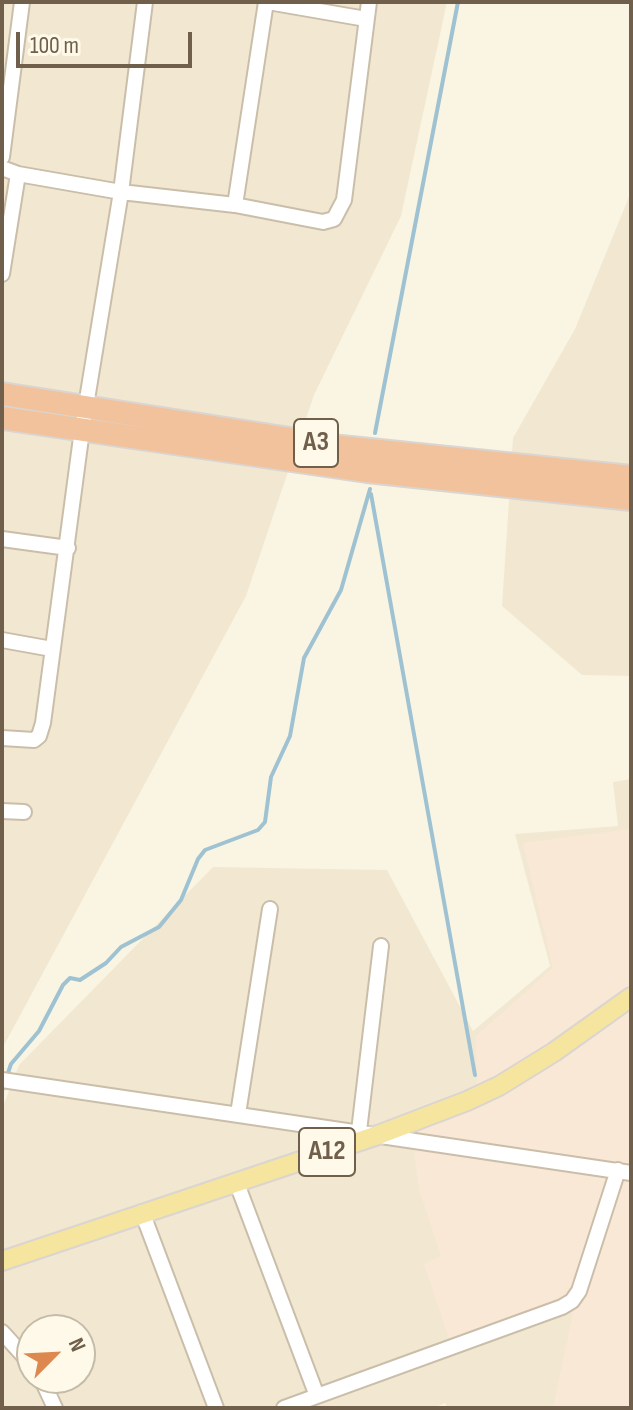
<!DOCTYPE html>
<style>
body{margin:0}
#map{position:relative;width:633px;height:1410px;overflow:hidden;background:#faf5e2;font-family:"Sofia Sans Condensed",sans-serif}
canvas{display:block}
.frame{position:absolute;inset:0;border:4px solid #705f4a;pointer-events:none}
.north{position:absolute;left:16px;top:1314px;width:80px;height:80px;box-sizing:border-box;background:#fef9e8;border:2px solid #c5bba9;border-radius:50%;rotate:66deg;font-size:22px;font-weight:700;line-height:32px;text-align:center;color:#705f4a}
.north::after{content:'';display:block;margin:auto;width:28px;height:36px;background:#dd884e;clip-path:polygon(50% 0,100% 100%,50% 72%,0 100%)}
.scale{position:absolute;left:16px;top:32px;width:176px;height:36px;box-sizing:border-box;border:4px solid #705f4a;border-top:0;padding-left:10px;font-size:24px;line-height:28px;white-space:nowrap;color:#705f4a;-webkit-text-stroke:6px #fef9e8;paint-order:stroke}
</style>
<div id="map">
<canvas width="633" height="1410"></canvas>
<div class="frame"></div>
<div class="north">N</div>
<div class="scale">100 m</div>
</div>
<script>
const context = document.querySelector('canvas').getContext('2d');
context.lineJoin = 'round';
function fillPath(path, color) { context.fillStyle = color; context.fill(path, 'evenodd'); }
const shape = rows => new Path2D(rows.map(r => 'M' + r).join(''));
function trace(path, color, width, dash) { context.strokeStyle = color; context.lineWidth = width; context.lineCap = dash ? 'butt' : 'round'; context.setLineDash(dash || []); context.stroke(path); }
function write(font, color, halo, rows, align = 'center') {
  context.font = font + ' "Sofia Sans Condensed",sans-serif'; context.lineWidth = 6; context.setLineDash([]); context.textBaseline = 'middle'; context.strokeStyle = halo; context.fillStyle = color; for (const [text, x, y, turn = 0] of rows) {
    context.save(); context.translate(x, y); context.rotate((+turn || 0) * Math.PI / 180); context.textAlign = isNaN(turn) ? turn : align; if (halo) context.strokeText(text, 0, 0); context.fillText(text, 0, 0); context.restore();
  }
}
const residential = shape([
 [2,2,447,2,401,216,314,395,246,596,2,1049],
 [631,192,631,676,582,675,502,606,513,438,575,329],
 [631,779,631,1408,447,1408,445,1403,433,1408,2,1407,2,1109,19,1065,213,867,387,870,473,1031,550,966,515,834,618,826,613,782],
 [32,1330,80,1330,80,1378,32,1378]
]);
const commercial = shape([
 [631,829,631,1408,553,1408,573,1314,560,1300,450,1341,424,1264,441,1256,419,1189,411,1129,477,1093,476,1036,553,968,523,843]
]);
const stream = shape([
 [375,433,458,2],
 [371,494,475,1075],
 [2,1091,11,1064,39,1031,63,985,70,978,80,980,106,963,121,947,159,927,181,900,198,859,205,850,258,830,265,822,271,777,290,736,304,658,341,590,370,489]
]);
const minor = shape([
 [268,2,366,19],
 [2,157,22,2],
 [2,168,18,174,121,192,235,205,323,222,334,219,344,200,369,2],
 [235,205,266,2],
 [2,274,18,174],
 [2,539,68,548],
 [2,640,52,649],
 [2,738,34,740,39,736,43,723,82,430,121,192,145,2],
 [2,811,24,812],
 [2,1080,631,1173],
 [238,1114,270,909],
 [359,1131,381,946],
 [236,1181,317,1396],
 [142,1212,216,1408],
 [2,1332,32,1365],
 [41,1378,55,1408],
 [284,1408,562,1307,572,1301,579,1291,618,1170]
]);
const major = shape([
 [2,1261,378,1135,467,1101,499,1086,554,1052,631,997]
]);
const highway = shape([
 [2,394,341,447,631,477],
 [2,418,367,471,631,499]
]);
const shields = [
 [316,443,44],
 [327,1152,56]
];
const shieldNames = [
 ["A3",316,443],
 ["A12",327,1152]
];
fillPath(residential, '#f2e8d1');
fillPath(commercial, '#fae8d6');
trace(stream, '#9fc2d3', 4);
trace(minor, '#cabeaa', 18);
trace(major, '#dad5d0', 22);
trace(highway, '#dad5d0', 26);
trace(minor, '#fff', 14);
trace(major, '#f6e59e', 18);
trace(highway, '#f1c29c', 22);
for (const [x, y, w] of shields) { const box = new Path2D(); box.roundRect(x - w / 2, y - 24, w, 48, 6); context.fillStyle = '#fef9e8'; context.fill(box); trace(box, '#705f4a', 2); }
write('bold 28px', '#705f4a', null, shieldNames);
</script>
